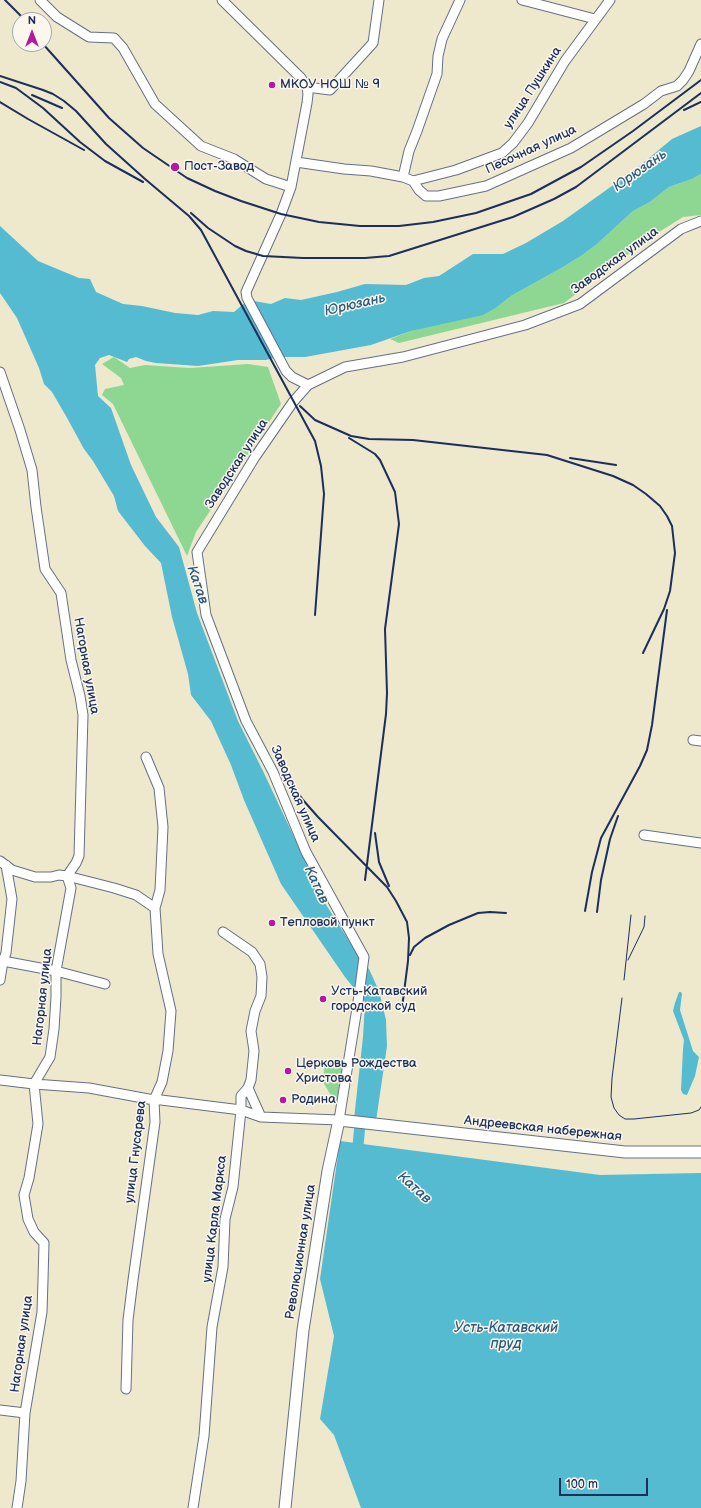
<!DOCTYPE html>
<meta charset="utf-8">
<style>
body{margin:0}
#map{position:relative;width:701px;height:1508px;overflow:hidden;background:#eee8cd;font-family:"Balsamiq Sans",sans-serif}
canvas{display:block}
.north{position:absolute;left:12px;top:12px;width:40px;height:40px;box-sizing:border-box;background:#fbf7ec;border:1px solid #a1a7b3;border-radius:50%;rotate:0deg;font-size:11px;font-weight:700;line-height:16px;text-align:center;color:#1b2f5e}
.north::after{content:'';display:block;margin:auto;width:14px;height:18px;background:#b5179e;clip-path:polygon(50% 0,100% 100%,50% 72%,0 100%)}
.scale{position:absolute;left:559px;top:1478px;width:89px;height:18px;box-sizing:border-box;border:2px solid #1b2f5e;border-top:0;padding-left:5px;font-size:12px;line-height:14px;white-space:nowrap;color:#1b2f5e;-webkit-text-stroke:3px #fbf7ec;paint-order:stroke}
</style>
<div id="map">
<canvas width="701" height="1508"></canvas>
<div class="north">N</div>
<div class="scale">100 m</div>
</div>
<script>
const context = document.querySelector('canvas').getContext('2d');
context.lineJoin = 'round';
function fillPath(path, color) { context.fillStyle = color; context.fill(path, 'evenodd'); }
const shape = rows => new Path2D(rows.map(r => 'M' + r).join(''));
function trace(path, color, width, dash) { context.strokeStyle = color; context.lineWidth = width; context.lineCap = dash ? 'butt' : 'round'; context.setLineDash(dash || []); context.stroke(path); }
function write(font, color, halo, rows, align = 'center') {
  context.font = font + ' "Balsamiq Sans",sans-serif'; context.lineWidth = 3; context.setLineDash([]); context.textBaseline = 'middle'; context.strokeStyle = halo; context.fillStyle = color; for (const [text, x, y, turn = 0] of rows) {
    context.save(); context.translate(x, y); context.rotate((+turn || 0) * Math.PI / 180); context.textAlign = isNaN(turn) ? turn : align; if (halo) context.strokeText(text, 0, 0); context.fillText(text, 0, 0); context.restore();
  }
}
const green = shape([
 [701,174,701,215,683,217,651,237,564,303,399,343,390,339,411,331,497,307,511,296,563,267,581,256,597,244,633,211,650,202,669,187,692,179],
 [114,357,130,368,145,365,190,368,248,364,268,367,281,404,196,532,187,556,113,404,102,395,105,389,124,385,121,378,102,364],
 [344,1060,336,1104,323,1082,325,1061]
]);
const water = shape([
 [701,126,701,174,692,179,669,187,650,202,633,211,597,244,581,256,563,267,511,296,497,307,483,315,411,331,371,345,305,357,278,357,266,360,238,360,198,366,156,363,146,361,136,357,129,359,127,362,109,355,100,358,95,365,98,396,111,408,131,465,156,517,179,547,197,613,238,721,263,771,325,903,358,955,369,969,379,991,386,1020,387,1046,376,1121,354,1119,363,1037,365,1002,345,977,281,884,244,800,231,765,211,721,191,695,188,674,172,617,161,563,145,546,118,511,114,496,93,461,84,449,66,416,52,392,44,384,39,368,17,318,0,293,0,226,38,261,79,278,90,279,96,292,123,304,142,306,175,313,198,315,213,311,234,312,248,300,271,304,285,298,301,300,337,292,365,284,406,285,424,278,439,276,473,254,503,254,526,243,563,221,637,168,672,139],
 [679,992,681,992,682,994,680,1010,693,1051,699,1057,695,1076,687,1095,683,1094,681,1090,683,1049,684,1040,673,1011,675,1003],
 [340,1141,600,1175,701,1173,701,1508,361,1508,334,1435,320,1419,334,1336,320,1279]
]);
const river = shape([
 [359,1158,357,1156,361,1114]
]);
const minor = shape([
 [40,0,57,17,89,37,114,38,123,48,155,104,201,146,234,159,266,179,291,187],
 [222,0,301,78,307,87,308,94,307,103,291,187,281,214,246,292,247,298,286,371,292,377,308,385],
 [522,0,595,19],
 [307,87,330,90,373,43,379,0],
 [296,162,344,169,371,171,403,177,413,181,456,170,502,153,513,143,528,123,565,61,610,0],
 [403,177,409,151,417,131,437,74,438,56,442,39,460,0],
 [413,181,419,190,426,196,439,196,486,186,571,148,644,104,661,91,677,86,683,80,689,71,701,44],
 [0,372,20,430,32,470,36,507,45,569,61,593,71,660,80,696,83,715,79,856,76,863,67,876,71,888,56,971,56,997,54,1029,50,1057,34,1084,38,1124,29,1178,24,1195,28,1219,34,1232,44,1243,43,1280,42,1312,25,1413,21,1481,17,1508],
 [693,740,701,741],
 [644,835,701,843],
 [0,861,12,870,35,877,51,877,59,875,67,876,114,888,136,895,155,908],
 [3,961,56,971,105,984],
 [0,980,3,961,6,953,12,899,6,865],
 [0,1080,34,1084,89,1088,154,1100,161,1100,241,1110,261,1117,339,1120,358,1002,364,957,306,852,273,772,246,721,206,615,197,552,255,457,293,402,308,385,345,367,403,357,525,325,580,304,681,229,701,221],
 [248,1088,261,1117],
 [126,1389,128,1320,133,1280,155,1122,154,1100,162,1082,168,1051,171,1011,158,954,155,908,160,890,163,827,159,788,146,757],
 [0,1410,25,1413],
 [193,1508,204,1436,212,1327,223,1267,225,1219,233,1187,241,1110,241,1096,248,1088,251,1080,254,1051,251,1031,255,1011,261,996,262,977,260,964,252,952,223,932]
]);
const major = shape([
 [285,1508,303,1330,328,1171,339,1120,625,1152,701,1152]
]);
const tram = shape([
 [628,960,644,927,645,916],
 [624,980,631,915],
 [622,998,612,1078,611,1097,614,1108,619,1115,625,1119,634,1119,691,1113,699,1110,701,1107]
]);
const rail = shape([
 [5,0,25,20],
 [43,44,109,118,143,148,187,178,215,191,241,201,281,214,319,222,360,226,399,226,433,222,476,213,531,194,581,167,633,131,701,80],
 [0,76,43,90,53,94,64,101,76,111,106,144,145,179,189,216,201,230,315,441,321,466,324,494,315,615],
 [0,82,16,88,43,108,80,142,105,161,143,182],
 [32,95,62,108],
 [0,102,28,119,84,150],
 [684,110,701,102],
 [191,213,208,228,235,246,246,251,263,256,303,258,365,258,389,256,513,217,554,199,576,187,701,93],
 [300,406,315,420,351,436,369,439,413,440,547,455,613,476,633,485,646,494,660,506,667,516,672,526,675,553,670,591,664,609,643,653],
 [349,438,375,454,380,460,395,492,399,524,385,629,387,693,386,714,365,880],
 [570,458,616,465],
 [284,773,303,800,318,817,387,887,396,901,407,922,409,938,408,961,402,1008],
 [375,833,379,862,389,886],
 [585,911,592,872,601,838,640,766,647,750,652,725,667,610],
 [597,912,601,880,610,839,618,816],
 [410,955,414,947,425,938,449,925,478,913,490,912,506,913]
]);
const markers = [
 [272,85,4,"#b5179e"],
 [175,167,5,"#b5179e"],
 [272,923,4,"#b5179e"],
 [323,999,4,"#b5179e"],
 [288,1071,4,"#b5179e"],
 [283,1100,4,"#b5179e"]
];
const poiNames = [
 ["МКОУ НОШ № 9",280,85],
 ["Пост-Завод",184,167],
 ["Тепловой пункт",280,923],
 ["Усть-Катавский",331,992],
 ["городской суд",331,1007],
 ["Церковь Рождества",296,1064],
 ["Христова",296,1079],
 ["Родина",291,1100]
];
const streetNames = [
 ["улица Пушкина",533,88,-57],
 ["Песочная улица",531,150,-25],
 ["Заводская улица",615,261,-36],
 ["Заводская улица",237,464,-57],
 ["Нагорная улица",86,666,80],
 ["Заводская улица",295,794,66],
 ["Нагорная улица",43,997,-84],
 ["Андреевская набережная",543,1129,6],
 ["улица Гнусарева",136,1152,-83],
 ["улица Карла Маркса",215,1219,-83],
 ["Революционная улица",301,1252,-81],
 ["Нагорная улица",22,1344,-82]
];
const waterNames = [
 ["Юрюзань",640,171,-35],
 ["Юрюзань",355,305,-13],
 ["Катав",197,585,71],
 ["Катав",316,885,65],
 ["Катав",414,1188,42],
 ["Усть-Катавский",506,1328],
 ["пруд",506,1344]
];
fillPath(green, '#8dd793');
fillPath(water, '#54bbd1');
trace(river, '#54bbd1', 11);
trace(minor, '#657085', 11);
trace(major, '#657085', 13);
trace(minor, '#fff', 9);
trace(major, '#fff', 11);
trace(tram, '#1b2f5e', 1);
trace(rail, '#1b2f5e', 2);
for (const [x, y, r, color] of markers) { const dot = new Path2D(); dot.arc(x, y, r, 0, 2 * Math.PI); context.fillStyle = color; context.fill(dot); trace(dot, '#fbf7ec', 1.5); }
write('13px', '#1b2f5e', '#fbf7ec', poiNames, 'left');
write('13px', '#1b2f5e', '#fbf7ec', streetNames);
write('italic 14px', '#2c5980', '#fbf7ec', waterNames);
</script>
